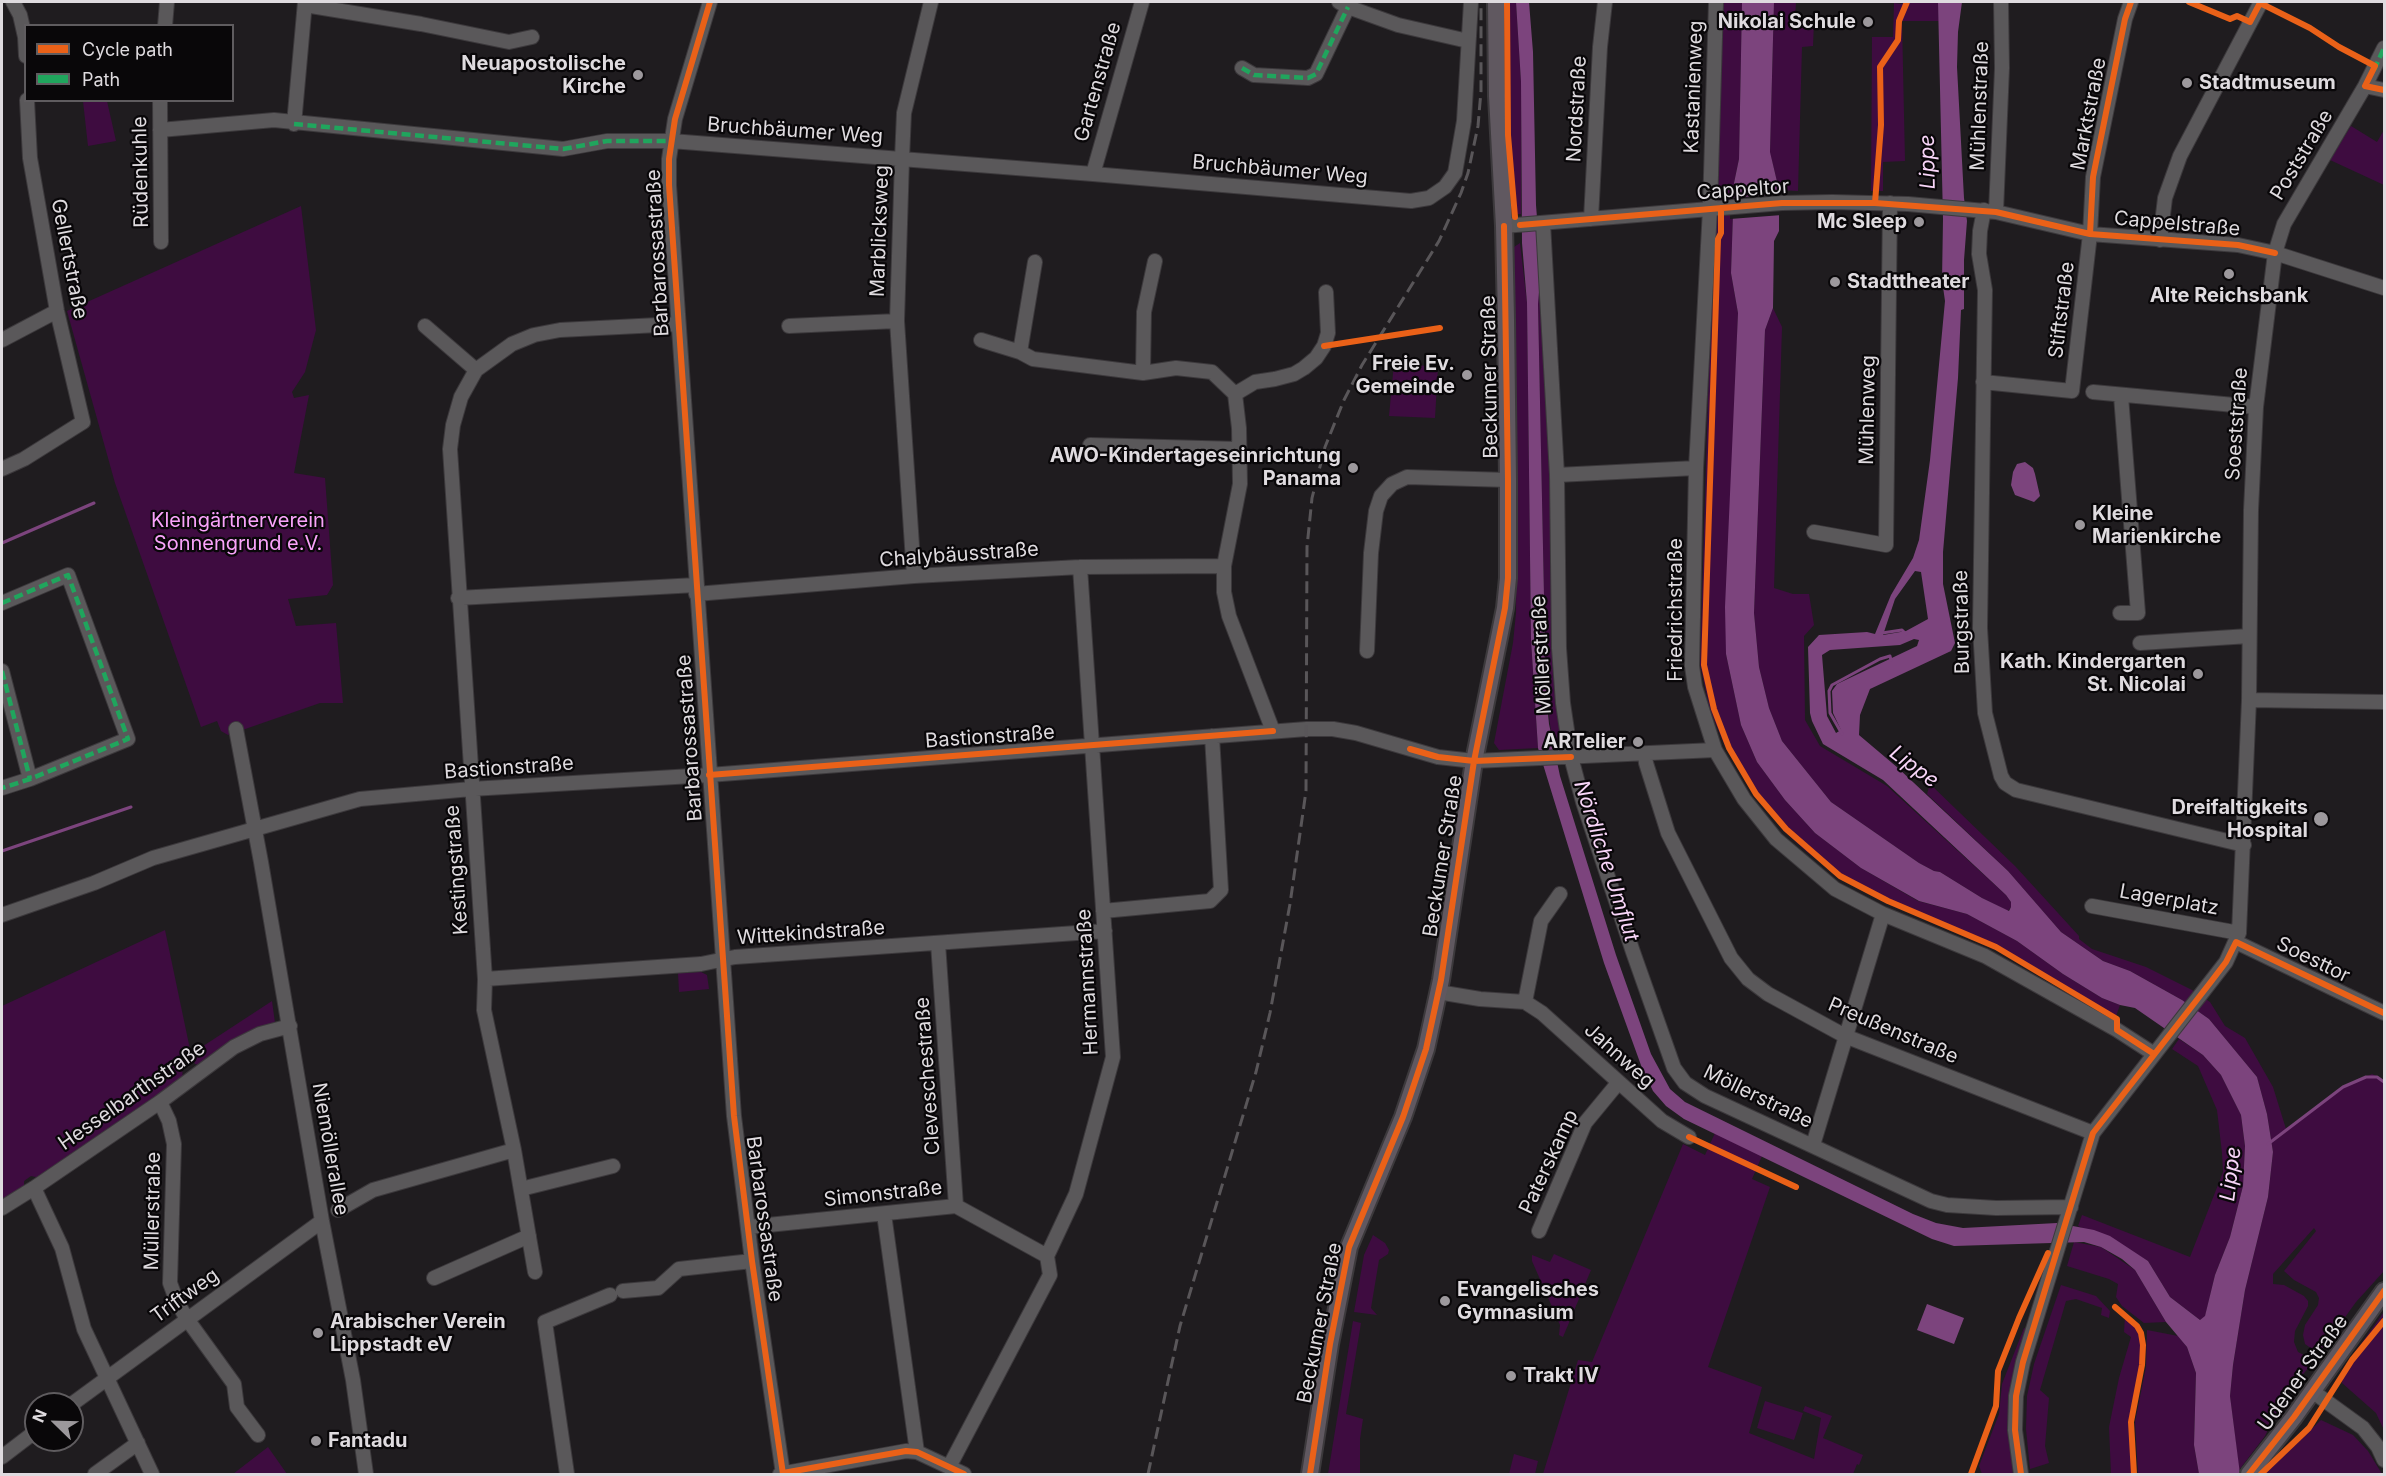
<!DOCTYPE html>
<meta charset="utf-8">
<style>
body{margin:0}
#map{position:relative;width:2386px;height:1476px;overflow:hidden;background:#1f1c1f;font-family:Inter,sans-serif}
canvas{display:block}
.frame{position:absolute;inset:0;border:3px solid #dfdbdf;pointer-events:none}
.legend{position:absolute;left:24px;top:24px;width:210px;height:78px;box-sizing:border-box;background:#090709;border:2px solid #5f5c5f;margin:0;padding:8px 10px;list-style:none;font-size:18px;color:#dfdbdf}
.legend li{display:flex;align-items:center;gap:12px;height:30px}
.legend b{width:30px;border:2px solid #5f5c5f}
.north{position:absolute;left:24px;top:1392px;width:60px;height:60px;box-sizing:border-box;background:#090709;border:2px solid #5f5c5f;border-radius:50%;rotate:293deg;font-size:16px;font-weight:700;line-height:24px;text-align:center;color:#dfdbdf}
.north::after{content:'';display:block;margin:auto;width:21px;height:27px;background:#9c989c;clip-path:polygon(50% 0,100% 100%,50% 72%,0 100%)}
</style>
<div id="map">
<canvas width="2386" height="1476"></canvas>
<div class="frame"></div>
<ul class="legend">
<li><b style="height:8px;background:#ea6118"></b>Cycle path</li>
<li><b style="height:8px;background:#20a55d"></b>Path</li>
</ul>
<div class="north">N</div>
</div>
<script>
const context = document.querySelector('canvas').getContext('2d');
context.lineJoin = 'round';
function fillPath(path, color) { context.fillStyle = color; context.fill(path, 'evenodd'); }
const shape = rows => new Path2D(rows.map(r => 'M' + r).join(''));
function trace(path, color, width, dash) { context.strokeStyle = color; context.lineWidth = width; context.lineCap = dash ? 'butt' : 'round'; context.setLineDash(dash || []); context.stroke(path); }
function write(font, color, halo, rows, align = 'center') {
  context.font = font + ' Inter,sans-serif'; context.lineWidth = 4.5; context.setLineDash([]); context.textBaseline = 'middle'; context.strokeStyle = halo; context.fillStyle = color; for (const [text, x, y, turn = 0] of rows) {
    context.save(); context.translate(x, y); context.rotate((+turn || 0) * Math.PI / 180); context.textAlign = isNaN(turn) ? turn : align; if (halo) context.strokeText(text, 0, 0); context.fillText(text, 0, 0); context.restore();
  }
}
const green = shape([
 [1504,2,1516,2,1521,82,1521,214,1517,214,1512,207,1509,180],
 [1720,2,1742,2,1739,159,1734,183,1731,273,1738,313,1726,654,1741,725,1757,762,1785,800,1815,833,1861,868,1918,901,1967,914,2017,941,2063,974,2102,998,2120,1005,2115,1019,1997,948,1873,893,1840,876,1807,852,1784,831,1754,794,1725,746,1710,710,1700,664],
 [1774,2,1796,2,1795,20,1814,21,1813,46,1802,47,1798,191,1779,190,1770,153],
 [1903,2,1938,2,1939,21,1902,21,1905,161,1883,162,1883,191,1871,191,1872,37,1893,37,1894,3,1902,4],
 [83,101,107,101,116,141,88,146],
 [2351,126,2377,142,2384,130,2384,185,2330,160],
 [301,206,316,330,305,372,292,392,294,398,309,395,294,473,325,478,333,585,327,595,288,599,296,626,336,623,343,703,320,703,228,735,221,731,217,721,201,727,115,483,67,311],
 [1520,243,1527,303,1531,640,1538,748,1499,750,1494,743,1513,643,1516,613,1517,480,1514,247],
 [1541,269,1562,740,1558,747,1553,747,1546,693,1538,304],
 [1773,308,1782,327,1774,588,1793,594,1809,594,1814,625,1804,636,1805,720,1820,746,1887,786,2006,895,2011,902,2011,907,2008,911,1982,898,1940,872,1934,871,1919,863,1831,802,1782,741,1769,708,1759,667,1754,613,1765,330],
 [1394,363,1438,367,1435,418,1389,416],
 [1930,784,2015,866,2079,936,2079,939,2092,949,2146,967,2192,990,2210,1002,2225,1026,2245,1038,2273,1087,2286,1129,2343,1088,2372,1074,2384,1080,2384,1271,2356,1302,2322,1349,2312,1349,2305,1344,2303,1335,2305,1325,2318,1305,2319,1298,2316,1292,2294,1280,2284,1271,2316,1231,2314,1228,2273,1274,2273,1284,2284,1285,2304,1296,2308,1301,2308,1306,2295,1331,2294,1342,2298,1352,2308,1357,2309,1367,2283,1399,2265,1436,2239,1470,2230,1396,2233,1365,2245,1290,2268,1197,2273,1152,2267,1114,2257,1077,2209,1019,2182,1000,2130,971,2103,961,2061,932,2008,871,1927,794],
 [165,930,191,1054,272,1001,275,1023,199,1065,195,1064,191,1055,181,1061,183,1078,41,1178,31,1176,24,1181,24,1189,2,1203,2,1006],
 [701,972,707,975,709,989,679,992,678,973],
 [2179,1039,2203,1055,2221,1075,2241,1115,2245,1146,2243,1186,2230,1237,2215,1275,2205,1317,2200,1320,2170,1297,2148,1261,2130,1250,2078,1226,2082,1215,2190,1257,2223,1172,2222,1153,2217,1110,2198,1066,2172,1049],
 [1715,1133,1762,1156,1752,1179,1770,1187,1708,1367,1762,1387,1749,1433,1814,1459,1821,1418,1803,1411,1805,1406,1832,1416,1823,1438,1863,1455,1859,1465,1857,1464,1853,1474,1543,1474,1578,1360,1592,1362,1683,1144,1705,1155],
 [1373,1235,1385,1243,1389,1250,1388,1254,1379,1260,1371,1308,1377,1315,1354,1312,1364,1255],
 [2074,1242,2101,1247,2135,1270,2166,1322,2144,1323,2122,1306,2116,1297,2118,1284,2109,1279,2067,1266],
 [1554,1254,1591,1270,1563,1337,1559,1335,1560,1325,1532,1261,1532,1255,1550,1262],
 [2061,1285,2096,1296,2110,1311,2109,1318,2101,1315,2102,1308,2076,1299,2066,1301,2040,1390,2049,1398,2045,1446,2049,1463,2030,1469,2026,1429,2027,1396,2034,1364],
 [2384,1312,2384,1430,2376,1413,2342,1383,2343,1369],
 [2125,1316,2142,1333,2141,1365,2130,1421,2133,1474,2111,1474,2109,1427,2119,1378,2131,1337,2124,1332],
 [1353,1321,1361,1323,1346,1414,1363,1419,1360,1439,1360,1474,1328,1474],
 [2024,1328,2028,1329,2009,1430,2013,1474,1982,1474,1979,1466,1999,1414,2002,1384],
 [2147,1330,2178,1336,2187,1347,2196,1373,2194,1445,2199,1474,2138,1474,2135,1422,2146,1367],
 [1765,1401,1803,1413,1794,1440,1757,1428],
 [2321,1420,2353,1435,2368,1451,2382,1474,2265,1474],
 [268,1447,287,1474,233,1474],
 [1514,1454,1538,1461,1535,1474,1509,1474]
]);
const water = shape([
 [1516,2,1529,2,1533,52,1536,205,1541,269,1538,304,1546,693,1549,724,1560,776,1616,955,1651,1054,1670,1089,1685,1102,1913,1214,1936,1223,1963,1228,2057,1223,2094,1230,2110,1236,2148,1261,2170,1297,2200,1320,2205,1316,2215,1275,2230,1237,2243,1186,2245,1146,2241,1115,2221,1075,2203,1055,2135,1008,2120,1005,2102,998,2063,974,2017,941,1967,914,1919,901,1861,868,1815,833,1785,800,1757,762,1741,725,1726,654,1725,607,1738,313,1731,273,1734,183,1739,159,1742,2,1774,2,1770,152,1779,190,1779,231,1774,241,1773,308,1765,330,1754,613,1759,667,1769,708,1782,741,1831,802,1919,863,1934,871,1940,872,1982,898,2009,911,2011,907,2011,902,2006,895,1883,780,1823,744,1812,721,1810,713,1808,647,1819,635,1867,632,1875,634,1891,595,1913,558,1919,540,1930,460,1945,301,1942,280,1943,219,1938,2,1962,2,1958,32,1957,67,1964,198,1967,221,1964,260,1964,309,1961,310,1958,378,1943,552,1943,584,1955,643,1951,651,1870,689,1860,715,1859,735,1898,768,2008,871,2061,932,2103,961,2130,971,2182,1000,2209,1019,2257,1077,2267,1114,2273,1152,2268,1197,2245,1290,2233,1365,2230,1396,2240,1474,2199,1474,2194,1445,2196,1373,2187,1347,2166,1322,2135,1270,2122,1259,2101,1247,2084,1242,1954,1246,1932,1239,1684,1119,1666,1106,1653,1091,1642,1068,1604,963,1538,748,1531,640,1527,303,1522,243,1521,82],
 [1915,571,1921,572,1928,619,1906,631,1883,635,1895,599],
 [1914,639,1919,640,1917,646,1837,684,1832,691,1833,713,1841,730,1836,733,1827,716,1822,655,1830,650,1900,645],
 [2025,462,2033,468,2035,474,2040,496,2034,502,2015,495,2011,485,2013,472,2017,464],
 [1927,1304,1964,1318,1954,1344,1917,1330]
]);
const pier = shape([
 [1782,194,1782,215,1730,219,1730,198]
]);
const stream = shape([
 [2,543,94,503],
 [1882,633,1902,630,1906,634],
 [1842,734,1830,713,1829,691,1832,685,1880,659,1890,656,1891,660],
 [2,851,131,807],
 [2268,1144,2343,1087,2366,1077,2377,1077,2384,1082]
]);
const minor = shape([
 [13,2,20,15,25,37,26,56],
 [710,2,675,119,669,159,669,185,734,1116,752,1261,783,1474],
 [1339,2,1348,7,1398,25,1468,41],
 [1716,2,1710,209,1696,468,1692,666,1695,687,1715,750,1744,799,1776,839,1835,889,1883,914,1985,956,2117,1030,2154,1054],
 [305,5,421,24,509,42,532,37],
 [165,26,167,2],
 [1242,68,1254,75,1308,78,1316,74,1348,7],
 [2365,86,2384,90],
 [160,100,161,242],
 [294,124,305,2],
 [160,130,274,120,563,149,607,141,671,141,1093,174,1411,201,1429,198,1445,187,1455,173,1464,121,1471,2],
 [1093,174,1142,2],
 [1984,210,1980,231,1979,254,1985,290,1980,628,1985,713,2001,776,2005,783,2016,790,2244,845],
 [1996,212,2002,68,2001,2],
 [1591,219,1600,47,1605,2],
 [1543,223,1557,475,1559,648,1563,703,1571,757,1583,802,1633,952,1674,1068,1685,1083,1705,1096,1931,1201,1947,1205,1996,1208,2071,1207],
 [1504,226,1782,203,1832,202,1908,204,1996,212,2090,234,2238,245,2275,253,2384,288],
 [2160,240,2165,198,2180,156,2261,2],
 [1035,262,1020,352,1033,359,1143,373,1176,368,1212,372,1235,394,1255,382,1275,379,1294,374,1304,368,1316,358,1324,346,1328,333,1326,292],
 [425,326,476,370],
 [789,326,897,321],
 [2,340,57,311],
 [981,340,1020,352],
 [1143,373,1144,312,1155,261],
 [1983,382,2072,391,2090,234,2093,177,2125,19,2131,2],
 [2093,392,2256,407],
 [1235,394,1239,428,1240,484,1224,566,1224,592,1229,616,1273,731],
 [1090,445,1239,449],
 [2,469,24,459,83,422,57,311,30,158,27,100],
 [1557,475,1696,468],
 [1814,532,1886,545,1890,203],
 [914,576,897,321,902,159,904,113,931,2],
 [696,594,914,576,1080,567,1224,566],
 [458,598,696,585],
 [2,603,68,575,128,739,30,779,2,788],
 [2120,613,2138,613,2121,396],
 [2140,643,2249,636],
 [1367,651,1371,553,1376,511,1381,496,1392,484,1407,477,1508,480],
 [2,671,30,779],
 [2249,700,2384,702],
 [236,729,261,862,322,1221,353,1380,366,1474],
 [1645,754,1646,763,1668,833,1731,958,1748,979,1768,994,1845,1036,2093,1133],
 [2092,906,2239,933],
 [1103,911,1210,901,1221,890,1212,736],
 [2,915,94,883,153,858,360,799,471,789,709,775,1307,729,1333,729,1356,733,1438,757,1474,761,1715,750],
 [2236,942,2384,1013],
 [938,943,956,1206],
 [485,979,701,964,735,957,1105,931],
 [1438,992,1480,999,1525,1002,1542,1013,1662,1121,1689,1137],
 [1525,1002,1541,921,1560,894],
 [160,1102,169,1121,174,1144,170,1283,177,1302,187,1319,234,1384,237,1407,258,1435],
 [1813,1145,1883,914],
 [34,1188,62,1248,84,1329,152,1474],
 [521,1189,613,1166],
 [2,1208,34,1188,160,1102,234,1047,260,1034,290,1026],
 [338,1210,373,1190,514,1150],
 [884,1214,917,1452],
 [748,1227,956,1206,1047,1256],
 [1539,1231,1585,1123,1618,1083],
 [535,1272,514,1150,484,1010,485,979,450,449,453,425,461,397,476,370,512,344,534,335,560,330,678,324],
 [434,1278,529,1236],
 [623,1291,658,1288,679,1269,752,1261],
 [2312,1391,2363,1428,2378,1447,2384,1460],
 [72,1404,322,1221],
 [2,1457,36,1431],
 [949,1467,1050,1275,1047,1256,1076,1194,1113,1057,1080,567],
 [95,1474,138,1443],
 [567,1474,545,1322,610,1295],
 [780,1474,906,1451,917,1452,964,1474],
 [2021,1474,2015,1430,2016,1396,2023,1362,2093,1133,2226,962,2239,933,2249,700,2251,510,2256,407,2275,253,2284,224,2365,86,2384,48]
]);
const major = shape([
 [1310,1474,1330,1344,1349,1247,1403,1117,1426,1049,1441,980,1474,761,1505,608,1508,578,1508,480,1506,319,1504,226,1497,96,1496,2],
 [2249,1474,2294,1417,2384,1291]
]);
const rail = shape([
 [1148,1474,1180,1326,1256,1072,1270,1013,1290,904,1306,791,1307,547,1312,498,1325,447,1344,400,1362,365,1439,241,1461,193,1468,173,1478,126,1481,91,1481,2]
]);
const quiet = shape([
 [1242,68,1254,75,1308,78,1316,74,1348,7],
 [2374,70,2384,48],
 [294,124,563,149,607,141,671,141],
 [2,603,68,575,128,739,30,779,2,788],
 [2,671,30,779]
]);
const cycleway = shape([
 [710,2,675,119,669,159,669,185,734,1116,752,1261,783,1474],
 [1507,2,1508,135,1515,217],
 [2189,2,2230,19,2237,16,2250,22,2260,3,2310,28,2339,47,2375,66,2365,86,2384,90],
 [1875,203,1881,125,1880,67,1898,40,1899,21,1907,2],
 [1721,208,1721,233,1718,239,1704,665,1714,709,1729,748,1756,794,1786,829,1840,876,1888,901,1996,947,2117,1019,2117,1030,2154,1054],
 [1520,225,1782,203,1875,203,1996,212,2090,234,2238,245,2275,253],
 [2090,234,2093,177,2125,19,2131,2],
 [1324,346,1440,328],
 [1410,749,1438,757,1474,761,1571,757],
 [709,775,1273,731],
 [1689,1137,1796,1187],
 [2115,1307,2137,1326,2141,1333,2143,1345,2142,1365,2131,1422,2134,1474],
 [783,1473,906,1451,917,1452,964,1474],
 [1310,1474,1330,1344,1349,1247,1403,1117,1426,1049,1441,980,1474,761,1505,608,1508,578,1508,480,1504,226],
 [1971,1474,1996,1406,1998,1371,2019,1318,2048,1253],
 [2021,1474,2015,1430,2016,1396,2023,1362,2093,1133,2210,983,2226,962,2236,942,2384,1013],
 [2249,1474,2294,1417,2384,1291],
 [2261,1474,2309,1428,2352,1360,2384,1321]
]);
const markers = [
 [1868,22,6,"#9c989c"],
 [638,75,6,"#9c989c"],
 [2187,83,6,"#9c989c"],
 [1919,222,6,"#9c989c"],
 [2229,274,6,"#9c989c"],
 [1835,282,6,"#9c989c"],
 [1467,375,6,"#9c989c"],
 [1353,468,6,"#9c989c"],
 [2080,525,6,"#9c989c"],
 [2198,674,6,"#9c989c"],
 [1638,742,6,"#9c989c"],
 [2321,819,8,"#9c989c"],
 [1445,1301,6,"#9c989c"],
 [318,1333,6,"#9c989c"],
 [1511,1376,6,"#9c989c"],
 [316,1441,6,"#9c989c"]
];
const poiNames = [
 ["Nikolai Schule",1856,22],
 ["Neuapostolische",626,64],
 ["Kirche",626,87],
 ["Stadtmuseum",2199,83,"left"],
 ["Mc Sleep",1907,222],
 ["Stadttheater",1847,282,"left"],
 ["Alte Reichsbank",2229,296,"center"],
 ["Freie Ev.",1455,364],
 ["Gemeinde",1455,387],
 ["AWO-Kindertageseinrichtung",1341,456],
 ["Panama",1341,479],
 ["Kleine",2092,514,"left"],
 ["Marienkirche",2092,537,"left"],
 ["Kath. Kindergarten",2186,662],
 ["St. Nicolai",2186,685],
 ["ARTelier",1626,742],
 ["Dreifaltigkeits",2308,808],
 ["Hospital",2308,831],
 ["Evangelisches",1457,1290,"left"],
 ["Gymnasium",1457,1313,"left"],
 ["Arabischer Verein",330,1322,"left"],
 ["Lippstadt eV",330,1345,"left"],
 ["Trakt IV",1523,1376,"left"],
 ["Fantadu",328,1441,"left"]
];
const streetNames = [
 ["Gartenstraße",1098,82,-74],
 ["Kastanienweg",1694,87,-88],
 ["Mühlenstraße",1980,106,-88],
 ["Nordstraße",1577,109,-87],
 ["Marktstraße",2089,114,-79],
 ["Bruchbäumer Weg",795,131,4],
 ["Poststraße",2302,155,-59],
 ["Bruchbäumer Weg",1280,170,5],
 ["Rüdenkuhle",141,172,-91],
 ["Cappeltor",1743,190,-4],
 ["Cappelstraße",2177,224,5],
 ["Marblicksweg",880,231,-88],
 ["Barbarossastraße",658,253,-93],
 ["Gellertstraße",69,259,79],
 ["Stiftstraße",2062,310,-83],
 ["Beckumer Straße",1490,377,-91],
 ["Mühlenweg",1868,410,-89],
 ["Soeststraße",2237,424,-86],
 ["Chalybäusstraße",959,555,-4],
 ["Friedrichstraße",1676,610,-90],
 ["Burgstraße",1962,622,-91],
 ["Möllerstraße",1542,655,-93],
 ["Bastionstraße",990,737,-4],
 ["Barbarossastraße",690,738,-94],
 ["Bastionstraße",509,768,-4],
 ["Beckumer Straße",1443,856,-81],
 ["Kestingstraße",457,870,-94],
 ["Lagerplatz",2169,900,10],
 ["Wittekindstraße",811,933,-4],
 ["Soesttor",2313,960,26],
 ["Hermannstraße",1088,982,-93],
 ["Preußenstraße",1893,1031,23],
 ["Jahnweg",1619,1056,42],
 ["Cleveschestraße",928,1076,-94],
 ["Hesselbarthstraße",132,1096,-35],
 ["Möllerstraße",1758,1097,26],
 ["Niemöllerallee",330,1149,80],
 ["Paterskamp",1549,1162,-65],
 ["Simonstraße",883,1194,-6],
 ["Müllerstraße",153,1211,-89],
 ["Barbarossastraße",764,1219,82],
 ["Triftweg",185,1296,-36],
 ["Beckumer Straße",1320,1323,-79],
 ["Udener Straße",2303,1373,-54]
];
const parkNames = [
 ["Kleingärtnerverein",238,521],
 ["Sonnengrund e.V.",238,544]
];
const waterNames = [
 ["Lippe",1928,162,-91],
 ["Lippe",1914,767,37],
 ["Nördliche Umflut",1606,861,72],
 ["Lippe",2231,1174,-83]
];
fillPath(green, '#3e0c40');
fillPath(water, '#7c447d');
fillPath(pier, '#1f1c1f');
trace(stream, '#7c447d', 3);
trace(minor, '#3c393c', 16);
trace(major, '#3c393c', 20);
trace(minor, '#5a585a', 14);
trace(major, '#605860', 16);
trace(rail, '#595659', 3, [12, 6]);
trace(quiet, '#20a55d', 4.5, [9, 4.5]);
trace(cycleway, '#ea6118', 6);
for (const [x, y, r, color] of markers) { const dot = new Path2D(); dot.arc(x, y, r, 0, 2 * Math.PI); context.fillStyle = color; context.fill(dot); trace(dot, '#090709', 2); }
write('bold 20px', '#dfdbdf', '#090709', poiNames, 'right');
write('20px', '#dfdbdf', '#090709', streetNames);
write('20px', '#f9a3fa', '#090709', parkNames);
write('italic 21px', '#f9d6f9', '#090709', waterNames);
</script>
